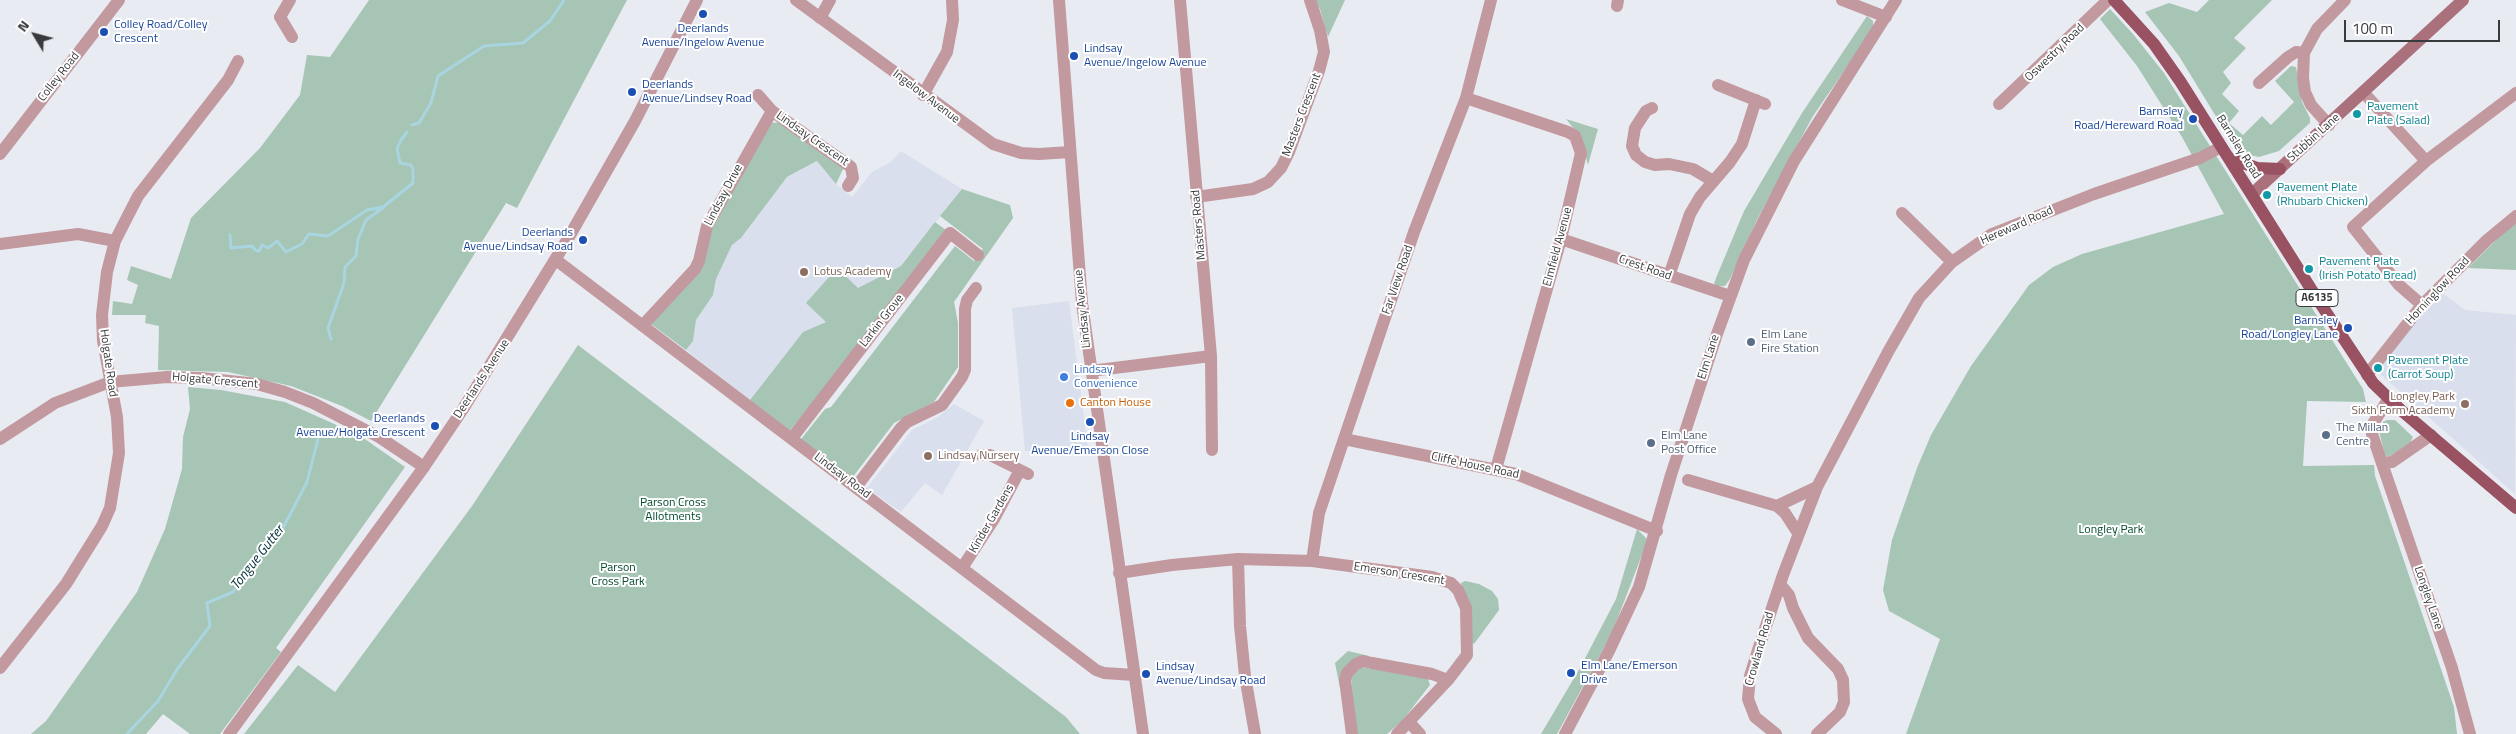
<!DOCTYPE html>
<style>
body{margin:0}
#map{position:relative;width:2516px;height:734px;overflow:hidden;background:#e8ebf2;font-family:"Titillium Web",sans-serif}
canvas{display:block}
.north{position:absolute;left:10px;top:10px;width:50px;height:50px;-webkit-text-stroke:4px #fff;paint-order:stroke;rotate:307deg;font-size:14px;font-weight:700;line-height:20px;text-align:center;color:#393a3d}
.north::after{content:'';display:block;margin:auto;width:18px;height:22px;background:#393a3d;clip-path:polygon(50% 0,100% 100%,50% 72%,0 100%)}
.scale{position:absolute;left:2344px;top:20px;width:156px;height:22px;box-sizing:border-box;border:2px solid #393a3d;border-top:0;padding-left:6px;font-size:15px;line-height:18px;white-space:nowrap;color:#393a3d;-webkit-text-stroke:4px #fff;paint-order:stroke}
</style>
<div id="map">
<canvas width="2516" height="734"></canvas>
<div class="north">N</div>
<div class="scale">100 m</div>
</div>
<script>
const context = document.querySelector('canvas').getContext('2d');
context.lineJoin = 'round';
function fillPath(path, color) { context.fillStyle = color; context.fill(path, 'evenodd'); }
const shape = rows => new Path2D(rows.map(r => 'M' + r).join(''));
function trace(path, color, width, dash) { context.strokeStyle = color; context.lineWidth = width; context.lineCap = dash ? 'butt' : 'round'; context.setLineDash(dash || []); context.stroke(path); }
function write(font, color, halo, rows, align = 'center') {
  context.font = font + ' "Titillium Web",sans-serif'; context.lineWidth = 4; context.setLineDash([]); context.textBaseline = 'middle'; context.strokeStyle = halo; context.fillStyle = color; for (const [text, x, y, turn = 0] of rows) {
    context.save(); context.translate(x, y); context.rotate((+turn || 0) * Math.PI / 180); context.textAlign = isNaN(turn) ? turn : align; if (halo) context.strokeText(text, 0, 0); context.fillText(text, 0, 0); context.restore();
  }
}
const built = shape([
 [901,151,962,189,901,266,858,288,826,322,803,332,750,400,686,350,693,341,696,320,713,295,716,279,732,245,741,238,787,177,818,161,836,184,852,197,872,172,891,162],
 [2440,291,2465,310,2516,315,2515,494,2378,372,2411,324],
 [1069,301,1088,448,1025,451,1012,308],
 [954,404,984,421,942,495,925,483,901,512,867,488,912,430,938,417]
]);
const green = shape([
 [369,0,627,0,517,208,506,203,371,421,342,406,291,386,228,372,158,370,159,326,145,323,146,315,112,315,113,301,132,304,138,285,127,280,131,266,171,279,191,218,260,148,300,95,307,55,330,57],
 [1315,0,1345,0,1328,37,1320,9],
 [2209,0,2272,0,2234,38,2246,48,2223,72,2231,83,2222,94,2239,111,2229,123,2243,135,2262,116,2271,125,2294,102,2275,81,2291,66,2296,67,2302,102,2310,118,2310,123,2279,151,2259,157,2244,154,2234,146,2179,56,2145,12,2169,3,2197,12],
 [2110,9,2133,34,2164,73,2363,389,2366,402,2307,401,2303,466,2374,465,2375,476,2454,707,2457,734,1906,734,1940,639,1889,611,1883,590,1892,540,1917,468,1931,435,1971,366,2029,285,2053,267,2082,254,2224,214,2182,137,2137,66,2100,19],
 [1867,16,1873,21,1873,29,1813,116,1757,220,1730,279,1725,286,1717,286,1714,284,1716,278,1744,211,1802,113],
 [1566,119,1598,129,1588,165,1580,136],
 [781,122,844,167,836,184,817,161,787,177,741,238,732,245,716,279,713,295,696,320,693,341,686,350,651,324,680,291,713,224,772,123],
 [962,189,1010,205,1013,218,954,302,958,323,958,367,934,402,894,423,849,482,798,443,825,409,831,407,955,246,974,261,983,249,940,216],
 [935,222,950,233,787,434,750,400,803,332,826,322,806,303,837,268,858,288,901,266],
 [2516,223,2516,270,2468,268,2505,231],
 [578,345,1066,717,1080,734,244,734,298,665,335,692,472,506],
 [188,387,221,390,285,402,359,435,405,467,276,648,281,652,220,734,190,734,163,714,146,734,31,734,46,721,137,592,165,529,182,469,183,437,190,409],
 [2387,420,2395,420,2413,437,2410,443,2388,457,2385,455,2379,431,2383,422],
 [1637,529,1647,539,1645,547,1612,633,1557,734,1541,734,1580,668,1616,599],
 [1465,581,1479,584,1492,591,1498,599,1499,610,1474,644,1472,643,1461,583],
 [1348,651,1369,656,1357,659,1340,688,1335,663],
 [1362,667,1428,679,1430,685,1402,721,1387,734,1356,734,1351,676]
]);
const stream = shape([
 [412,125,419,123,431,103,438,76,484,46,523,43,550,21,564,0],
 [230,235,231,248,252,246,255,250,259,251,262,245,268,248,277,241,286,252,302,244,309,234,328,236,367,210,383,207,413,183,413,170,411,165,400,163,397,149,401,140,407,132],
 [331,339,328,328,344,283,345,267,356,256,358,239,366,220,384,207],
 [127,734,158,701,178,668,210,626,207,603,233,592,284,526,307,482,319,435]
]);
const minor = shape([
 [290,0,280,17,292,37],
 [796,0,993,144,1021,153,1039,154,1070,152],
 [1059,0,1082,303,1143,734],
 [1180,0,1211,356,1212,450],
 [1842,0,1886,17],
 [1617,6,1618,0],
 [820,18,830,0],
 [2259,83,2288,57,2296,52,2304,53],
 [1718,85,1765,104],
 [2364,93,2426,161,2353,227,2399,285,2422,305],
 [758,95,772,111,851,167,853,178,848,186],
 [923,95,947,52,953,20,952,0],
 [1466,98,1568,132,1575,136,1581,153,1561,239,1496,469],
 [1999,104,2108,0],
 [1652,108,1646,111,1635,128,1632,146,1636,155,1645,162,1655,165,1669,164,1693,169,1713,181],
 [2329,125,2311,105,2305,92,2303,78,2304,53,2317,29,2345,0],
 [0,154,119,0],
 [2426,161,2516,93],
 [1196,197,1253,189,1268,182,1281,168,1289,152,1319,71,1324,52,1320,30,1310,0],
 [1902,213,1952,262],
 [1561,239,1730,296],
 [0,244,78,234,115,241],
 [556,260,1096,670,1104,673,1134,675],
 [1669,276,1690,214,1700,197,1730,162,1742,144,1756,100],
 [643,325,695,269,699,261,707,226,772,111],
 [1090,371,1211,356],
 [2367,375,2422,305,2487,240,2516,216],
 [792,438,950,233,978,255],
 [0,439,55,403,110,382,167,377,202,378,257,384,285,392,313,403,379,437,424,467],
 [1344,439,1516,474,1657,531],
 [981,455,990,455,1028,474],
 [1688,480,1777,506,1785,513,1798,533],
 [856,487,901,428,907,422,942,405,962,377,965,370,965,309,967,300,976,288],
 [1777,506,1817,487],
 [1238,559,1240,626,1245,676,1255,734],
 [1312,561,1319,513,1414,232,1466,98,1491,0],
 [962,568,994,519,1020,470],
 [1119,573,1172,565,1238,559,1277,560,1312,561,1432,577,1451,583,1458,590,1466,608,1467,655,1448,680,1397,734],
 [1780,584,1789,595,1793,608,1808,638,1838,669,1843,680,1844,702,1840,712,1817,734],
 [0,668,66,584,102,526,110,508,119,453,117,417,103,341,102,315,107,272,115,241,138,196,228,80,238,61],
 [1410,723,1420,734],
 [1352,734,1345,680,1347,673,1356,664,1363,661,1372,663,1432,674,1448,680],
 [1776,734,1755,717,1748,699,1750,676,1758,650,1783,575,1817,487,1888,352,1919,298,1952,262,1992,234,2094,194,2200,158,2221,147]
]);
const tertiary = shape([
 [2389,398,2374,422,2372,434,2452,668,2470,734],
 [2384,463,2392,462,2431,435],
 [229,734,424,467,463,409,569,237,635,121,697,0],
 [1565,734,1609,651,1639,587,1671,475,1717,334,1744,260,1794,161,1896,0]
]);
const secondary = shape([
 [2252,194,2463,0]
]);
const primary = shape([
 [2114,0,2154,44,2180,81,2318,300,2373,383,2402,411,2516,508],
 [2229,158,2257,168,2280,169]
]);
const markers = [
 [703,14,5,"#1a4fb4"],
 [104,32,5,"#1a4fb4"],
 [1074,56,5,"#1a4fb4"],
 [632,92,5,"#1a4fb4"],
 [2357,114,5,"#0f9aa8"],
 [2193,119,5,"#1a4fb4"],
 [2267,195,5,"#0f9aa8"],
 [583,240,5,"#1a4fb4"],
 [2309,269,5,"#0f9aa8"],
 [804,272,5,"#8d6e63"],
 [2348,328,5,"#1a4fb4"],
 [1751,342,5,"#5c6f8a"],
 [2378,368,5,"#0f9aa8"],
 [1064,377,5,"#3f7fe0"],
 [1070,403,5,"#e8710a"],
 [2465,404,5,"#8d6e63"],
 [1090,422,5,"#1a4fb4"],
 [435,426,5,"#1a4fb4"],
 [2326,435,5,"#5c6f8a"],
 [1651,443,5,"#5c6f8a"],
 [928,456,5,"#8d6e63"],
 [1571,673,5,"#1a4fb4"],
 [1146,674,5,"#1a4fb4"]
];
const shields = [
 [2317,298,42]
];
const shieldNames = [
 ["A6135",2317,298]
];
const transitNames = [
 ["Colley Road/Colley",114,25],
 ["Crescent",114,39],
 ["Deerlands",703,29,"center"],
 ["Avenue/Ingelow Avenue",703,43,"center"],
 ["Lindsay",1084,49],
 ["Avenue/Ingelow Avenue",1084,63],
 ["Deerlands",642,85],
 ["Avenue/Lindsey Road",642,99],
 ["Barnsley",2183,112,"right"],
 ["Road/Hereward Road",2183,126,"right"],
 ["Deerlands",573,233,"right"],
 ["Avenue/Lindsay Road",573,247,"right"],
 ["Barnsley",2338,321,"right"],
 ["Road/Longley Lane",2338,335,"right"],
 ["Deerlands",425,419,"right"],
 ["Avenue/Holgate Crescent",425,433,"right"],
 ["Lindsay",1090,437,"center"],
 ["Avenue/Emerson Close",1090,451,"center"],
 ["Elm Lane/Emerson",1581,666],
 ["Drive",1581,680],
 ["Lindsay",1156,667],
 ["Avenue/Lindsay Road",1156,681]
];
const streetNames = [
 ["Oswestry Road",2055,53,-44],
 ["Colley Road",59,77,-52],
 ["Ingelow Avenue",926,97,37],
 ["Masters Crescent",1302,115,-69],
 ["Stubbin Lane",2314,138,-42],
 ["Lindsay Crescent",812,139,35],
 ["Barnsley Road",2238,147,58],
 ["Lindsay Drive",724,195,-62],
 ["Masters Road",1199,225,-95],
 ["Hereward Road",2017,226,-24],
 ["Elmfield Avenue",1558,247,-75],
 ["Crest Road",1645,268,19],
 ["Far View Road",1398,280,-71],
 ["Horninglow Road",2438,291,-47],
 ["Lindsay Avenue",1083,309,-96],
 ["Larkin Grove",882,321,-52],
 ["Elm Lane",1709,357,-72],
 ["Holgate Road",108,363,82],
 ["Deerlands Avenue",482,379,-57],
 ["Holgate Crescent",215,381,5],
 ["Cliffe House Road",1475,466,12],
 ["Lindsay Road",842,476,37],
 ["Kinder Gardens",992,519,-60],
 ["Emerson Crescent",1399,574,9],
 ["Longley Lane",2428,598,71],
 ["Crowland Road",1760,649,-74]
];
const cultureNames = [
 ["Pavement",2367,107],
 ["Plate (Salad)",2367,121],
 ["Pavement Plate",2277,188],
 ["(Rhubarb Chicken)",2277,202],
 ["Pavement Plate",2319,262],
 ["(Irish Potato Bread)",2319,276],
 ["Pavement Plate",2388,361],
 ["(Carrot Soup)",2388,375]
];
const educationNames = [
 ["Lotus Academy",814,272],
 ["Longley Park",2455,397,"right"],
 ["Sixth Form Academy",2455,411,"right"],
 ["Lindsay Nursery",938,456]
];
const serviceNames = [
 ["Elm Lane",1761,335],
 ["Fire Station",1761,349],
 ["The Millan",2336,428],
 ["Centre",2336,442],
 ["Elm Lane",1661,436],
 ["Post Office",1661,450]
];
const shopNames = [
 ["Lindsay",1074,370],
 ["Convenience",1074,384]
];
const foodNames = [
 ["Canton House",1080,403]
];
const parkNames = [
 ["Parson Cross",673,503],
 ["Allotments",673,517],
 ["Longley Park",2111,530],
 ["Parson",618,568],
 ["Cross Park",618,582]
];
const waterNames = [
 ["Tongue Gutter",258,558,-52]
];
fillPath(built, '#d9dfec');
fillPath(green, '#a6c5b4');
trace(stream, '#a8d5e0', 3);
trace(minor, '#c1999f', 12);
trace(tertiary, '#c1999f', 12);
trace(secondary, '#aa707b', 12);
trace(primary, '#985261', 12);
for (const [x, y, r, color] of markers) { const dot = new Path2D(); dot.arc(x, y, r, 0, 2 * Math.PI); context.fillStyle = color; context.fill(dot); trace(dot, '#fff', 2); }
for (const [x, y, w] of shields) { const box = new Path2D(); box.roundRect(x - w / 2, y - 8.5, w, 17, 4); context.fillStyle = '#fff'; context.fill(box); trace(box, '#393a3d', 1); }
write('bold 11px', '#393a3d', null, shieldNames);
write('12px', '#164399', '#fff', transitNames, 'left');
write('12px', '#393a3d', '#fff', streetNames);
write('12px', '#0d838f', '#fff', cultureNames, 'left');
write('12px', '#785e54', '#fff', educationNames, 'left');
write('12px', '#4e5e75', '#fff', serviceNames, 'left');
write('12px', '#366cbe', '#fff', shopNames, 'left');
write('12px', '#c56008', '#fff', foodNames, 'left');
write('12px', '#00482e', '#fff', parkNames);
write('italic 14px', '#023038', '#fff', waterNames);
</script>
